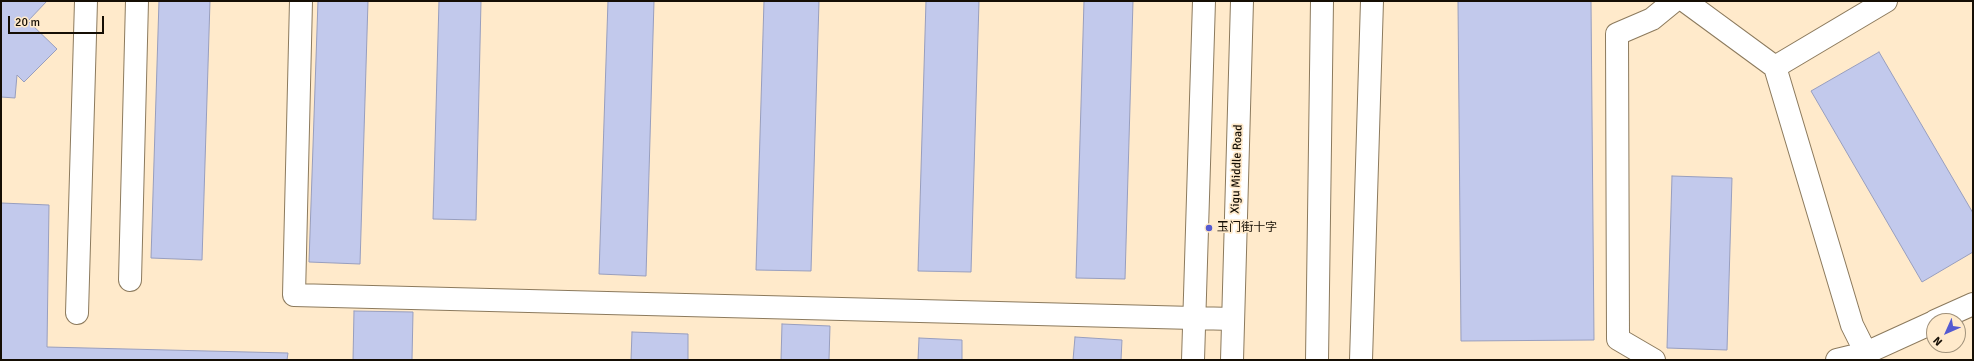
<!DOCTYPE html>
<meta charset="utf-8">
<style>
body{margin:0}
#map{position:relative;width:1974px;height:361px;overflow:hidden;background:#ffeacb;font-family:Signika,sans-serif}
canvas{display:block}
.frame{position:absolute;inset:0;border:2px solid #150e04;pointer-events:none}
.north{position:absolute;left:1926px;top:313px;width:40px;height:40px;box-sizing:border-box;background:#ffeacb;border:1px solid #a1927b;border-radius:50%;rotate:225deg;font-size:11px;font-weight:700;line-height:16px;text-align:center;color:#150e04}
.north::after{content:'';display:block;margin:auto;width:14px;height:18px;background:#545ad1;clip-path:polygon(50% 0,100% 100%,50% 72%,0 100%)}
.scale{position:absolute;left:8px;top:16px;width:96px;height:18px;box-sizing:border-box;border:2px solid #150e04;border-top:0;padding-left:5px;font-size:12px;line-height:14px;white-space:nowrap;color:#150e04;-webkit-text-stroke:3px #ffeacb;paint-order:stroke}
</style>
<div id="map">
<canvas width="1974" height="361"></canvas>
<div class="frame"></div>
<div class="north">N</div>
<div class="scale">20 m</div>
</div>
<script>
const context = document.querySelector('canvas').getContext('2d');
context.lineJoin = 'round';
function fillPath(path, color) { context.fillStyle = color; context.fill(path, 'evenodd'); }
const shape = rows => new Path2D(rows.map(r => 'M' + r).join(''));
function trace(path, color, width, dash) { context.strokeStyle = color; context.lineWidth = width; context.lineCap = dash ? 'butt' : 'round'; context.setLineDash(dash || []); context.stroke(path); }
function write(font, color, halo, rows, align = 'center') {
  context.font = font + ' Signika,"Noto Sans SC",sans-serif'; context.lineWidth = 3.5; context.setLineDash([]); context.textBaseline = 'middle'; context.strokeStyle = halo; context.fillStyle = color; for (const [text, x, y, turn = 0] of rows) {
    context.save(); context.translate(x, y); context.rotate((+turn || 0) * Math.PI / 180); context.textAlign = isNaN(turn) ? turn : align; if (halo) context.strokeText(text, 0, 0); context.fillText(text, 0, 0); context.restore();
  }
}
const building = shape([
 [1,1,47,1,28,21,57,49,24,82,17,75,15,98,1,97,1,1],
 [159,1,210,1,202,260,151,258,159,1],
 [318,1,368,1,360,264,309,262,318,1],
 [439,1,481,1,476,220,433,219,439,1],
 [608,1,654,1,646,276,599,274,608,1],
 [764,1,819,1,811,271,756,270,764,1],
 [926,1,979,1,971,272,918,271,926,1],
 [1084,1,1133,1,1125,279,1076,278,1084,1],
 [1458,1,1591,1,1594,340,1461,341,1458,1],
 [1879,52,1973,213,1973,252,1922,282,1811,91,1879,52],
 [1672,176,1732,178,1727,350,1667,348,1672,176],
 [1,203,49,205,47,347,288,353,287,360,1,360,1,203],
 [354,311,413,312,412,360,353,360,354,311],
 [782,324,830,326,829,360,781,360,782,324],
 [632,332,688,334,688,360,631,360,632,332],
 [1075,337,1122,340,1121,360,1073,360,1075,337],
 [919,338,962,340,962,360,918,360,919,338]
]);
const minor = shape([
 [301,1,294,295,1233,319],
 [1685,1,1775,67,1852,325,1866,353],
 [1775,67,1886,1],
 [130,280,137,1],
 [77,313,86,1],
 [1935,321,1973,304],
 [1193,360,1204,1],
 [1361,360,1372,1],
 [1654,360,1618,339,1617,34,1652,19,1674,1],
 [1837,360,1866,353,1934,322]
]);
const major = shape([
 [1232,360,1242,1],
 [1317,360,1322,1]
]);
const markers = [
 [1209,228,4,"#545ad1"]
];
const streetNames = [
 ["Xigu Middle Road",1237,169,-88]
];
const poiNames = [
 ["玉门街十字",1217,228]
];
fillPath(building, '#c2c9ec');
trace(building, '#989ebe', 1);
trace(minor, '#8c7a5d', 24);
trace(major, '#8c7a5d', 24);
trace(minor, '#fff', 22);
trace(major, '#fff', 22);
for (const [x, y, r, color] of markers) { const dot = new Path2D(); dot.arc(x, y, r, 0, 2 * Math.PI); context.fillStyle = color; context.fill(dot); trace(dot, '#ffeacb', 1.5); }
write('12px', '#150e04', '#ffeacb', streetNames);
write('12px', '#150e04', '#ffeacb', poiNames, 'left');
</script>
